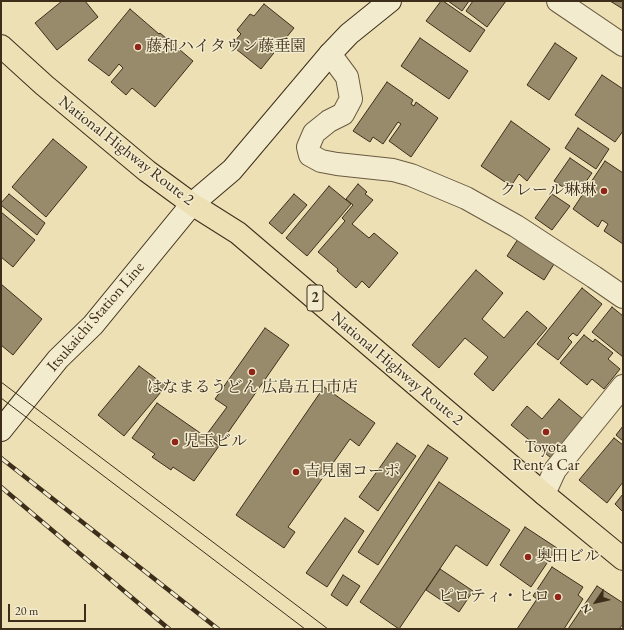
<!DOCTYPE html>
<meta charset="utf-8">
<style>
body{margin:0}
#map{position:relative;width:624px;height:630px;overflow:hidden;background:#ece0b4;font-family:"EB Garamond",serif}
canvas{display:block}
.frame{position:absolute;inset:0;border:2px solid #3d2e1b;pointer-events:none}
.north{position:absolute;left:576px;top:582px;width:40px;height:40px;-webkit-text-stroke:3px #f3ebce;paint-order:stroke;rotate:236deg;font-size:11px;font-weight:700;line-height:16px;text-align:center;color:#3d2e1b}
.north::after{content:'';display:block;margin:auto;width:14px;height:18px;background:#3d2e1b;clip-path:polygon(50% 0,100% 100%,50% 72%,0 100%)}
.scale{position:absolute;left:8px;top:604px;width:78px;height:18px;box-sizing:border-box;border:2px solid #3d2e1b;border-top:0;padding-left:5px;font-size:12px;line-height:14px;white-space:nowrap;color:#3d2e1b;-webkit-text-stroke:3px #f3ebce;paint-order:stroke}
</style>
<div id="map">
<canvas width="624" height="630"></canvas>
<div class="frame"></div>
<div class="north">N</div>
<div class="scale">20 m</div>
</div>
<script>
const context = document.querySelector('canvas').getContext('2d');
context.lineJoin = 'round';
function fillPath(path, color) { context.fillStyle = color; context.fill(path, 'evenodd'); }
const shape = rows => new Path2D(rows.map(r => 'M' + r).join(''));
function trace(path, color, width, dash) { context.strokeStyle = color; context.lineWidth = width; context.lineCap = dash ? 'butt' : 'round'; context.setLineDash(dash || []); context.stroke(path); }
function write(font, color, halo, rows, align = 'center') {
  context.font = font + ' "EB Garamond","Noto Serif JP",serif'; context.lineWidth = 3; context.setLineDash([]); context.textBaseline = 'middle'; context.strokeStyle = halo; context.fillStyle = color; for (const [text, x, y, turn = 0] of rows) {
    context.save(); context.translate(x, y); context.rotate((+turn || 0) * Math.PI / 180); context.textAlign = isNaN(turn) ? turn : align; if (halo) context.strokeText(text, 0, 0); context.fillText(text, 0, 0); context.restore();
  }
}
const building = shape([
 [62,1,85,1,98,17,57,50,35,23,62,1],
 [441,1,443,1,485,30,470,52,426,21,441,1],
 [448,1,469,1,462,11,448,1],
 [473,1,506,1,487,27,466,11,473,1],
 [610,1,623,1,623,9,610,1],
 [264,4,294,28,261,69,231,45,241,34,237,30,250,14,254,16,264,4],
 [130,9,159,34,160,33,193,61,155,107,132,88,126,95,111,82,123,68,119,64,109,76,88,60,130,9],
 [420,38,468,71,449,99,401,66,420,38],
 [555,43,577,58,549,100,527,85,555,43],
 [602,75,623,89,623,131,615,142,575,115,602,75],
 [387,82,413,100,411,104,414,106,416,102,438,118,411,157,389,141,401,124,398,122,383,144,373,137,370,142,353,131,387,82],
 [511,121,550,149,527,181,519,174,511,186,481,166,511,121],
 [578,128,609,149,596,169,565,148,578,128],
 [53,139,87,167,46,217,12,187,53,139],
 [570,158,592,173,576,196,554,181,570,158],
 [605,161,623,173,623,244,604,231,608,224,602,220,598,227,573,209,605,161],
 [358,184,367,192,365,194,373,200,352,224,369,238,374,233,398,253,369,288,362,281,356,288,337,271,338,269,318,252,345,221,342,218,353,205,346,199,358,184],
 [329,186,351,204,307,256,286,238,329,186],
 [9,194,45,223,37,235,1,205,1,203,9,194],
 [294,194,307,205,282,234,269,223,294,194],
 [552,194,570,206,552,230,535,218,552,194],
 [1,212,35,240,13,267,1,257,1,212],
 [520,236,554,264,544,280,507,256,520,236],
 [476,270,503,293,482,319,504,338,527,311,547,328,493,391,474,374,488,357,465,338,439,368,412,345,476,270],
 [1,284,42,319,13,355,1,345,1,284],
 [582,288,602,304,577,336,573,333,568,338,572,342,558,360,537,344,582,288],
 [612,307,623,316,623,357,592,332,612,307],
 [265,328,289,345,220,444,207,434,227,407,215,399,265,328],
 [584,335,593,342,595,339,613,353,608,359,620,369,604,389,592,379,587,385,560,363,584,335],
 [139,366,166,386,124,436,98,415,139,366],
 [324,387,375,423,359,446,350,439,288,527,295,532,284,548,236,515,324,387],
 [559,399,583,419,551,458,511,425,527,406,542,419,559,399],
 [157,403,219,446,194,481,173,467,171,470,152,457,155,454,132,438,157,403],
 [623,426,623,441,616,435,623,426],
 [614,438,623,445,623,482,607,503,579,480,614,438],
 [397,443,416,456,378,511,359,497,397,443],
 [428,445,448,458,378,565,358,552,428,445],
 [439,482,510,530,487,566,456,545,399,629,360,602,439,482],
 [623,494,623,512,615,504,623,494],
 [345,518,364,531,327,587,306,573,345,518],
 [525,527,557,548,531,587,500,565,525,527],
 [552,567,583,587,578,595,583,599,564,629,517,629,537,599,533,596,552,567],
 [440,569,473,591,459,612,426,590,440,569],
 [343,575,360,586,347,606,331,595,343,575],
 [597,586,623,603,623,624,619,629,568,629,597,586]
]);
const street = shape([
 [558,1,623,45],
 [330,54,347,77,351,99,343,114,329,121,314,133,308,147,310,155,321,161,337,164,393,170,411,175,466,198,516,226,594,277,623,297],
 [544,494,555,470,623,386]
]);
const secondary = shape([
 [1,430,58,359,93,325,192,204,232,170,330,54,349,34,390,1]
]);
const highway = shape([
 [1,46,44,85,147,171,192,204,238,233,544,494,623,559]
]);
const tram = shape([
 [1,382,328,629],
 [1,398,305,629]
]);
const rail = shape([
 [1,458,218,629],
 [1,487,169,629]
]);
const markers = [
 [138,47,4,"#8f2418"],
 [604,191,4,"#8f2418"],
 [252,372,4,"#8f2418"],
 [546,432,4,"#8f2418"],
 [175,442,4,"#8f2418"],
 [296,472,4,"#8f2418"],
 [528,557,4,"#8f2418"],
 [558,597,4,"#8f2418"]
];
const shields = [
 [315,298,16]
];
const shieldNames = [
 ["2",315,298]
];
const poiNames = [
 ["藤和ハイタウン藤垂園",146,47],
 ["クレール琳琳",596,191,"right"],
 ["はなまるうどん 広島五日市店",252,388,"center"],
 ["児玉ビル",183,442],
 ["Toyota",546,448,"center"],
 ["Rent a Car",546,466,"center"],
 ["吉見園コーポ",304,472],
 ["奥田ビル",536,557],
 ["ピロティ・ヒロ",550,597,"right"]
];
const streetNames = [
 ["National Highway Route 2",126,151,38],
 ["Itsukaichi Station Line",96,317,-49],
 ["National Highway Route 2",397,369,40]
];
fillPath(building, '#988b6b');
trace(building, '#3d2e1b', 1);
trace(street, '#695a41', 24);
trace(secondary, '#3d2e1b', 24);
trace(highway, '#3d2e1b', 24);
trace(street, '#f3ebce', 22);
trace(secondary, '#f3ebce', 22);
trace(highway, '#ece0b4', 22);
trace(tram, '#3d2e1b', 1);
trace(rail, '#3d2e1b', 4.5);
trace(rail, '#f3ebce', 3, [9]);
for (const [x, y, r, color] of markers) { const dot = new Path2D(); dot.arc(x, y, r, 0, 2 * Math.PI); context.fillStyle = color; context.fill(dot); trace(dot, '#f3ebce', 1.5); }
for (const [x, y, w] of shields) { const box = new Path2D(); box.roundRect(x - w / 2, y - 13, w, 26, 3); context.fillStyle = '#f3ebce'; context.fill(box); trace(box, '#3d2e1b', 1); }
write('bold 15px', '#3d2e1b', null, shieldNames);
write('16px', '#3d2e1b', '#f3ebce', poiNames, 'left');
write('16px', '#3d2e1b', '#f3ebce', streetNames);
</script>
